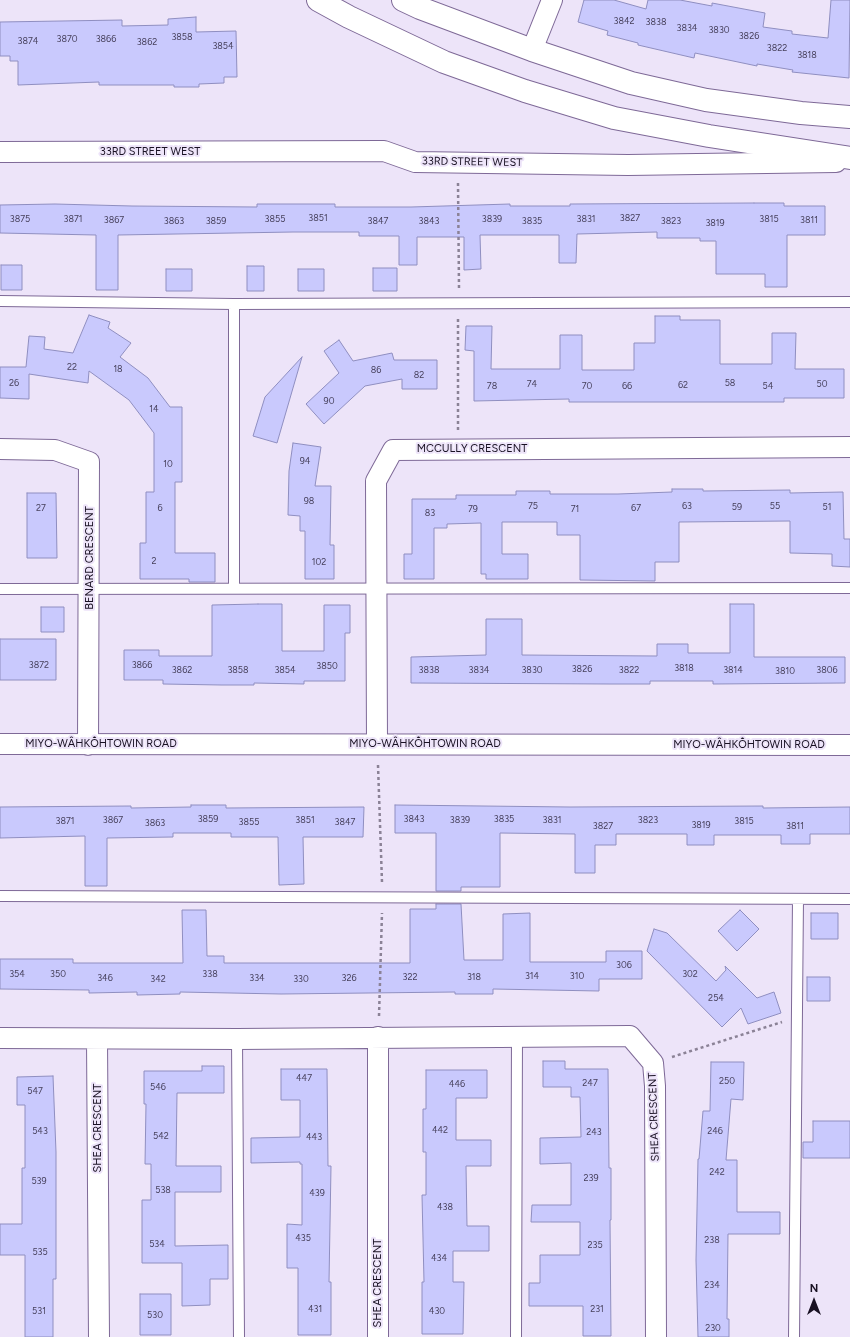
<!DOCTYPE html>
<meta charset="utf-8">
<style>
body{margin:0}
#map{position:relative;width:850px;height:1337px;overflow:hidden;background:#ede4f9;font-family:Figtree,sans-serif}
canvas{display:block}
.north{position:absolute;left:794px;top:1281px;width:40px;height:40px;-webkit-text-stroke:3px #ede4f9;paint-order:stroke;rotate:0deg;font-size:11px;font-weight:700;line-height:16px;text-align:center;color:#191123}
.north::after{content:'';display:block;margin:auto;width:14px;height:18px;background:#191123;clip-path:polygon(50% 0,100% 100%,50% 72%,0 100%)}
</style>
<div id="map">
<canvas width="850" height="1337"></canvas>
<div class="north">N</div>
</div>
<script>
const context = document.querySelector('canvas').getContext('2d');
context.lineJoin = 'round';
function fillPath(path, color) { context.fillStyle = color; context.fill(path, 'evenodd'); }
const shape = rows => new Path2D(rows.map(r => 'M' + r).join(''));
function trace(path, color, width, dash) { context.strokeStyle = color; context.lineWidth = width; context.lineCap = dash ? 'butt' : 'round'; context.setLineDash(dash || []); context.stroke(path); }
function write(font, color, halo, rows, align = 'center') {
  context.font = font + ' Figtree,sans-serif'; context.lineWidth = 4; context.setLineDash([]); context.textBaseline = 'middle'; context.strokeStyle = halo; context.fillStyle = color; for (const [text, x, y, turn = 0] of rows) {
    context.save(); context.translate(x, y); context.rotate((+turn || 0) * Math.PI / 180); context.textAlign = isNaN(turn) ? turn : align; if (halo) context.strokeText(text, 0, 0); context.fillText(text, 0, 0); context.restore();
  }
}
const building = shape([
 [584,0,614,0,646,9,648,0,680,0,712,6,712,3,765,13,763,27,792,31,792,34,828,38,831,0,850,0,849,78,792,72,793,70,757,64,757,66,695,53,694,58,638,45,638,43,607,35,608,31,578,22,584,0],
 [196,17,196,32,236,31,237,77,224,77,224,83,199,84,199,87,174,87,174,85,99,85,99,82,18,85,18,61,10,61,10,56,0,56,0,22,122,20,122,26,168,25,168,19,196,17],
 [754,203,784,203,784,206,825,206,825,235,787,235,787,287,765,287,765,274,716,274,716,241,700,241,700,238,657,238,657,232,577,234,576,263,559,263,559,235,480,235,481,269,464,270,464,237,417,237,417,265,399,265,399,236,359,236,359,232,293,232,118,235,118,290,96,290,96,235,0,233,0,205,55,204,132,206,257,207,257,204,335,204,335,207,411,207,510,204,510,206,570,206,570,204,754,203],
 [1,265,22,265,22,290,1,290,1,265],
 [247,266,264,266,264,291,247,291,247,266],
 [373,268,397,268,397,291,373,291,373,268],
 [166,269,192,269,192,291,166,291,166,269],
 [298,269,324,269,324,291,298,291,298,269],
 [89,315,110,322,108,328,131,343,120,357,148,378,170,407,182,407,182,482,175,482,175,553,215,553,215,582,189,582,189,579,140,579,140,543,146,543,146,492,154,492,154,433,129,400,89,371,88,383,29,374,29,399,0,398,0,367,26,367,29,336,45,337,44,349,73,353,89,315],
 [655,316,680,316,680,320,720,320,720,364,772,364,772,333,796,333,795,369,844,369,844,398,784,398,784,402,569,402,569,399,474,401,474,351,465,350,466,326,492,326,491,369,560,369,560,335,582,335,582,370,634,370,634,343,655,343,655,316],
 [339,340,353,361,392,353,394,360,437,360,437,389,402,389,402,379,365,386,324,424,306,404,339,373,324,351,339,340],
 [302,357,277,443,253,436,265,397,302,357],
 [293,443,321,447,315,486,331,486,330,545,334,545,334,579,305,579,305,531,300,531,300,516,288,515,289,471,293,443],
 [672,489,703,489,703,491,790,490,790,493,843,492,844,539,850,539,850,567,832,566,832,554,790,553,790,521,679,522,679,562,655,562,655,581,580,580,580,535,557,535,557,522,502,522,502,554,528,554,528,579,486,579,486,574,481,574,481,523,447,524,447,528,434,528,434,579,404,579,404,554,412,554,412,499,456,499,456,495,516,495,516,491,550,491,550,494,618,494,672,492,672,489],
 [27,493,56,493,57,558,27,558,27,493],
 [258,604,282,604,282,651,324,651,324,605,350,605,350,633,345,633,345,681,304,681,304,684,254,683,254,685,221,685,163,684,163,680,124,680,124,650,159,650,159,656,212,656,212,605,258,604],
 [730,604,754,604,754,657,845,657,845,683,713,684,713,681,650,681,650,684,609,684,411,683,411,657,486,655,486,619,522,619,522,655,657,656,657,644,688,644,688,653,730,653,730,604],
 [41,607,64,607,64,632,41,632,41,607],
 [0,639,56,639,56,680,0,680,0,639],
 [191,805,226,805,226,808,364,807,363,837,303,837,304,884,279,885,278,837,231,837,231,833,173,833,173,837,107,838,107,886,85,886,85,836,0,838,0,807,131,806,131,808,191,807,191,805],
 [395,805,570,807,763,806,763,808,850,807,850,834,810,834,810,844,781,844,781,835,714,835,714,845,687,845,687,834,616,834,616,845,595,845,595,873,575,873,575,834,500,833,500,887,461,887,461,891,436,891,436,833,395,833,395,805],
 [436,904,461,904,464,960,503,960,503,914,530,913,530,962,606,962,606,951,642,951,642,979,599,979,599,991,493,989,493,994,455,994,455,992,281,994,180,992,180,994,137,995,137,992,89,993,89,990,0,989,0,959,73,959,73,963,183,963,182,910,206,910,207,956,224,956,224,963,410,963,410,909,436,909,436,904],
 [740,910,759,929,737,951,718,931,740,910],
 [811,913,838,913,838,939,811,939,811,913],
 [654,929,667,933,716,981,726,970,725,966,757,998,774,992,781,1013,748,1024,741,1008,722,1027,647,951,654,929],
 [807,977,830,977,830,1001,807,1001,807,977],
 [543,1061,565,1061,565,1069,608,1069,609,1168,611,1168,611,1220,610,1220,611,1336,583,1336,583,1306,529,1306,529,1283,540,1283,540,1255,580,1255,580,1222,531,1222,532,1205,571,1205,571,1163,540,1164,540,1138,581,1137,580,1097,571,1097,571,1087,543,1087,543,1061],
 [711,1062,744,1062,743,1100,731,1099,726,1160,737,1160,737,1212,780,1212,780,1234,728,1234,727,1319,729,1319,729,1337,698,1337,696,1260,698,1159,699,1159,703,1111,710,1111,711,1062],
 [202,1066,224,1066,224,1093,177,1093,176,1166,221,1166,221,1192,175,1192,175,1246,228,1245,228,1279,210,1279,210,1305,182,1306,182,1263,142,1263,142,1200,151,1200,151,1164,145,1164,146,1104,144,1104,144,1071,202,1071,202,1066],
 [281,1069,327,1069,328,1166,331,1166,329,1282,331,1282,331,1335,298,1335,298,1268,287,1268,287,1224,302,1225,302,1164,300,1164,300,1162,251,1163,251,1138,300,1137,300,1100,281,1100,281,1069],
 [426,1070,487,1070,487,1098,456,1098,456,1140,491,1140,491,1166,466,1166,467,1226,489,1226,489,1251,453,1251,453,1282,464,1282,463,1334,422,1334,422,1282,424,1282,422,1195,426,1195,426,1152,423,1152,423,1109,426,1109,426,1070],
 [53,1076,56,1152,56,1279,53,1279,53,1337,25,1337,25,1255,0,1255,0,1224,22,1224,22,1168,25,1168,25,1105,17,1105,17,1077,53,1076],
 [813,1121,850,1121,850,1158,803,1158,803,1142,813,1142,813,1121],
 [140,1294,171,1294,171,1335,140,1335,140,1294]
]);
const path = shape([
 [458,183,459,288],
 [458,430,458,319],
 [378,765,382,882],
 [379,1016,382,913],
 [672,1057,782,1022]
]);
const lane = shape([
 [0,301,234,304,850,302],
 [234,304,234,588],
 [0,589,850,588],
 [0,896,850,899],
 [237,1039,239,1337],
 [516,1337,517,1035],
 [794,1337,798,899]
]);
const street = shape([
 [532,50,552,0],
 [0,152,384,151,415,162,628,165,836,162],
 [0,449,55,450,89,462,88,745],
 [0,744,850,745],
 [377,744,376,481,393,450,850,447],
 [0,1038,237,1039,630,1036,653,1063,655,1086,656,1337],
 [97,1039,99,1337],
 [378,1337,378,1037]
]);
const secondary = shape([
 [318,0,349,17,444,62,525,91,614,118,709,136,850,158],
 [403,0,420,8,532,50,631,83,706,100,801,113,850,117]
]);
const numberNames = [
 ["3842",624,21],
 ["3838",656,22],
 ["3834",687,28],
 ["3830",719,30],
 ["3826",749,36],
 ["3858",182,37],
 ["3870",67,39],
 ["3866",106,39],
 ["3874",28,41],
 ["3862",147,42],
 ["3854",223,46],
 ["3822",777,48],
 ["3818",807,55],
 ["3851",318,218],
 ["3827",630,218],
 ["3875",20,219],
 ["3871",73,219],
 ["3855",275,219],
 ["3839",492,219],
 ["3831",586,219],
 ["3815",769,219],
 ["3867",114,220],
 ["3811",809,220],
 ["3863",174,221],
 ["3859",216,221],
 ["3847",378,221],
 ["3843",429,221],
 ["3835",532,221],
 ["3823",671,221],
 ["3819",715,223],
 ["22",72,367],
 ["18",118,369],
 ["86",376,370],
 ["82",419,375],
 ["26",14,383],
 ["58",730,383],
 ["74",532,384],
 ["50",822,384],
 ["62",683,385],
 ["78",492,386],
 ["70",587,386],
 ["66",627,386],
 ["54",768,386],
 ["90",329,401],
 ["14",154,409],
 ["94",305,461],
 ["10",168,464],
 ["98",309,501],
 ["75",533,506],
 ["63",687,506],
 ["55",775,506],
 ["59",737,507],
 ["51",827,507],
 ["27",41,508],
 ["6",160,508],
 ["67",636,508],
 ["79",473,509],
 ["71",575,509],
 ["83",430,513],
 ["2",154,561],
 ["102",319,562],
 ["3872",39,665],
 ["3866",142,665],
 ["3850",327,666],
 ["3818",684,668],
 ["3826",582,669],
 ["3862",182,670],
 ["3858",238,670],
 ["3854",285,670],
 ["3838",429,670],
 ["3834",479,670],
 ["3830",532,670],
 ["3822",629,670],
 ["3814",733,670],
 ["3806",827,670],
 ["3810",785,671],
 ["3859",208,819],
 ["3843",414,819],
 ["3835",504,819],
 ["3867",113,820],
 ["3851",305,820],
 ["3839",460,820],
 ["3831",552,820],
 ["3823",648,820],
 ["3871",65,821],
 ["3815",744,821],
 ["3855",249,822],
 ["3847",345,822],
 ["3863",155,823],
 ["3819",701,825],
 ["3827",603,826],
 ["3811",795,826],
 ["306",624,965],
 ["354",17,974],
 ["350",58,974],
 ["338",210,974],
 ["302",690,974],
 ["314",532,976],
 ["310",577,976],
 ["322",410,977],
 ["318",474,977],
 ["346",105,978],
 ["334",257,978],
 ["326",349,978],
 ["342",158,979],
 ["330",301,979],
 ["254",716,998],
 ["447",304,1078],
 ["250",727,1081],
 ["247",590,1083],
 ["446",457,1084],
 ["546",158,1087],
 ["547",35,1091],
 ["442",440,1130],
 ["543",40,1131],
 ["246",715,1131],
 ["243",594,1132],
 ["542",161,1136],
 ["443",314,1137],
 ["242",717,1172],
 ["239",591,1178],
 ["539",39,1181],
 ["538",163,1190],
 ["439",317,1193],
 ["438",445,1207],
 ["435",303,1238],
 ["238",712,1240],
 ["534",157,1244],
 ["235",595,1245],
 ["535",40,1252],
 ["434",439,1258],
 ["234",712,1285],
 ["431",315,1309],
 ["231",597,1309],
 ["531",39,1311],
 ["430",437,1311],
 ["530",155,1315],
 ["230",713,1328]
];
const streetNames = [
 ["33RD STREET WEST",150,152],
 ["33RD STREET WEST",472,162,1],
 ["MCCULLY CRESCENT",472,449],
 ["BENARD CRESCENT",90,558,-90],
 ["MIYO-WÂHKÔHTOWIN ROAD",101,744],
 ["MIYO-WÂHKÔHTOWIN ROAD",425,744],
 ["MIYO-WÂHKÔHTOWIN ROAD",749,745],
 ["SHEA CRESCENT",654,1117,-92],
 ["SHEA CRESCENT",98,1128,-90],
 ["SHEA CRESCENT",378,1283,-90]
];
fillPath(building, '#c9c9fd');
trace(building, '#8f8ec0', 1);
trace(lane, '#7e6997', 12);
trace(street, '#7e6997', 22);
trace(secondary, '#7e6997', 24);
trace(path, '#8b8296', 2.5, [3, 3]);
trace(lane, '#fff', 10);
trace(street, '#fff', 20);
trace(secondary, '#fff', 22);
write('9px', '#453f5a', null, numberNames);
write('11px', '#191123', '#ede4f9', streetNames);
</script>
